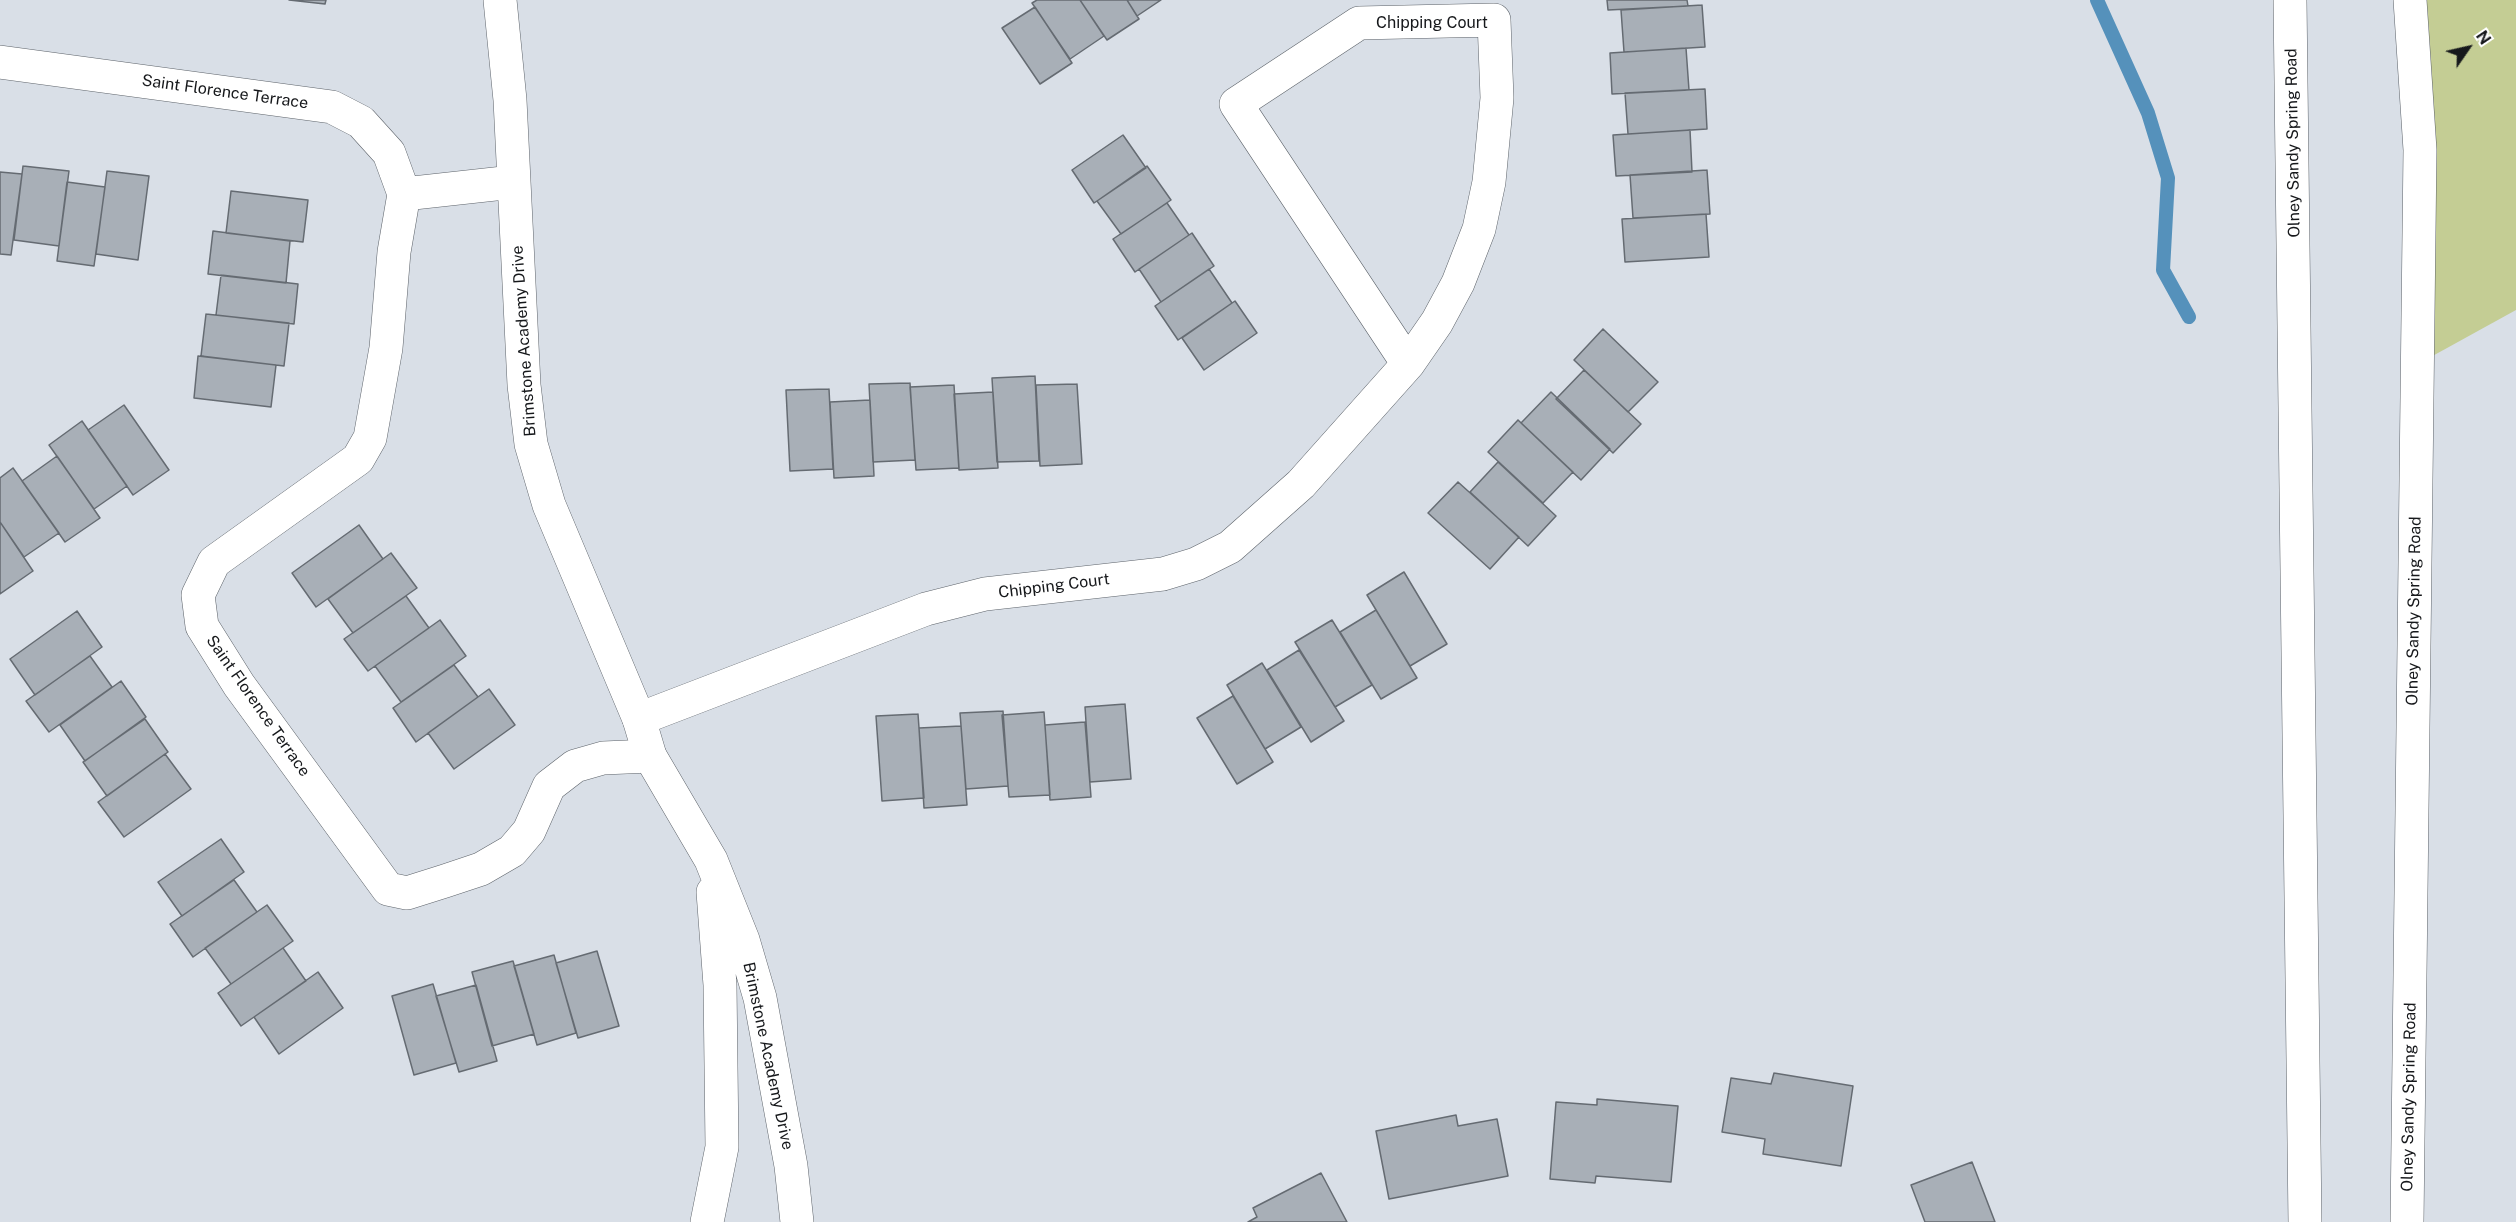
<!DOCTYPE html>
<style>
body{margin:0}
#map{position:relative;width:2516px;height:1222px;overflow:hidden;background:#d9dfe7;font-family:"Public Sans",sans-serif}
canvas{display:block}
.north{position:absolute;left:2438px;top:18px;width:60px;height:60px;-webkit-text-stroke:4px #fff;paint-order:stroke;rotate:56deg;font-size:16px;font-weight:700;line-height:24px;text-align:center;color:#16181b}
.north::after{content:'';display:block;margin:auto;width:21px;height:27px;background:#16181b;clip-path:polygon(50% 0,100% 100%,50% 72%,0 100%)}
</style>
<div id="map">
<canvas width="2516" height="1222"></canvas>
<div class="north">N</div>
</div>
<script>
const context = document.querySelector('canvas').getContext('2d');
context.lineJoin = 'round';
function fillPath(path, color) { context.fillStyle = color; context.fill(path, 'evenodd'); }
const shape = rows => new Path2D(rows.map(r => 'M' + r).join(''));
function trace(path, color, width, dash) { context.strokeStyle = color; context.lineWidth = width; context.lineCap = dash ? 'butt' : 'round'; context.setLineDash(dash || []); context.stroke(path); }
function write(font, color, halo, rows, align = 'center') {
  context.font = font + ' "Public Sans",sans-serif'; context.lineWidth = 4.5; context.setLineDash([]); context.textBaseline = 'middle'; context.strokeStyle = halo; context.fillStyle = color; for (const [text, x, y, turn = 0] of rows) {
    context.save(); context.translate(x, y); context.rotate((+turn || 0) * Math.PI / 180); context.textAlign = isNaN(turn) ? turn : align; if (halo) context.strokeText(text, 0, 0); context.fillText(text, 0, 0); context.restore();
  }
}
const green = shape([
 [2410,0,2516,0,2516,310,2418,364]
]);
const stream = shape([
 [2097,0,2148,113,2168,178,2163,270,2189,317]
]);
const building = shape([
 [289,0,326,0,325,4,289,0],
 [1037,0,1080,0,1104,36,1070,59,1032,3,1037,0],
 [1080,0,1127,0,1139,19,1107,40,1080,0],
 [1127,0,1161,0,1137,16,1127,0],
 [1607,0,1687,0,1688,6,1608,10,1607,0],
 [1702,5,1705,47,1624,52,1621,10,1702,5],
 [1035,7,1072,63,1040,84,1002,28,1035,7],
 [1686,48,1689,90,1612,94,1610,53,1686,48],
 [1705,89,1707,129,1628,134,1625,93,1705,89],
 [1690,130,1692,172,1616,176,1613,135,1690,130],
 [1123,135,1146,168,1094,203,1072,170,1123,135],
 [23,166,69,171,59,246,14,240,23,166],
 [1147,166,1171,200,1121,234,1097,201,1147,166],
 [1707,170,1710,214,1633,218,1630,175,1707,170],
 [107,171,149,176,138,260,96,254,107,171],
 [0,172,22,174,11,255,0,254,0,172],
 [67,182,105,187,94,266,57,261,67,182],
 [231,191,308,200,303,242,226,233,231,191],
 [1167,203,1189,235,1135,272,1113,239,1167,203],
 [1706,214,1709,257,1625,262,1622,219,1706,214],
 [213,231,290,241,286,283,208,274,213,231],
 [1192,233,1214,266,1161,302,1139,269,1192,233],
 [1209,269,1232,303,1178,340,1155,306,1209,269],
 [221,275,298,284,294,324,216,315,221,275],
 [1235,301,1257,333,1204,370,1182,338,1235,301],
 [206,314,289,323,284,366,201,356,206,314],
 [1603,329,1658,382,1628,412,1574,360,1603,329],
 [198,356,276,365,271,407,194,398,198,356],
 [1584,370,1641,424,1613,453,1556,399,1584,370],
 [1035,376,1039,461,997,462,992,378,1035,376],
 [910,383,915,460,873,462,869,384,910,383],
 [1077,384,1082,464,1040,466,1036,385,1077,384],
 [954,385,959,468,916,470,910,387,954,385],
 [829,389,833,469,790,471,786,390,829,389],
 [993,392,998,468,959,470,954,394,993,392],
 [1551,392,1610,449,1581,480,1521,423,1551,392],
 [870,400,874,476,834,478,830,402,870,400],
 [124,405,169,470,133,495,88,430,124,405],
 [1518,420,1573,472,1543,503,1488,452,1518,420],
 [82,421,127,486,94,509,49,445,82,421],
 [57,456,100,518,65,542,22,481,57,456],
 [1498,462,1556,516,1528,546,1470,492,1498,462],
 [13,468,59,533,24,557,0,522,0,478,13,468],
 [1458,482,1519,537,1490,569,1428,513,1458,482],
 [0,522,33,571,0,594,0,522],
 [359,525,383,559,316,607,292,573,359,525],
 [391,553,417,588,353,633,328,599,391,553],
 [1404,572,1447,644,1410,666,1367,595,1404,572],
 [406,596,429,628,368,671,344,639,406,596],
 [1376,610,1417,678,1381,699,1340,632,1376,610],
 [77,611,102,647,35,695,10,659,77,611],
 [440,620,466,656,401,702,375,666,440,620],
 [1332,620,1372,685,1335,707,1295,642,1332,620],
 [1299,650,1344,721,1311,742,1267,670,1299,650],
 [90,656,112,687,49,732,26,701,90,656],
 [1262,663,1301,727,1265,749,1227,685,1262,663],
 [454,665,478,697,416,742,393,708,454,665],
 [121,681,146,717,85,761,60,725,121,681],
 [489,689,515,725,454,769,428,733,489,689],
 [1233,696,1273,762,1237,784,1197,718,1233,696],
 [1125,704,1131,779,1090,782,1085,707,1125,704],
 [1003,711,1008,786,966,789,960,713,1003,711],
 [1044,712,1050,795,1009,797,1002,715,1044,712],
 [918,714,924,798,882,801,876,716,918,714],
 [145,719,168,752,107,796,83,762,145,719],
 [1085,722,1091,797,1050,800,1045,725,1085,722],
 [961,726,967,805,924,808,919,728,961,726],
 [165,754,191,789,124,837,98,802,165,754],
 [221,839,244,872,182,916,158,882,221,839],
 [234,880,257,912,193,957,170,924,234,880],
 [267,905,293,941,231,984,205,948,267,905],
 [283,948,306,981,241,1026,218,993,283,948],
 [597,951,619,1026,578,1038,556,963,597,951],
 [554,955,576,1033,537,1045,514,966,554,955],
 [513,961,534,1034,492,1046,472,972,513,961],
 [318,972,343,1008,279,1054,254,1017,318,972],
 [433,984,456,1063,414,1075,392,996,433,984],
 [476,985,497,1061,459,1072,436,996,476,985],
 [1774,1073,1853,1086,1841,1166,1763,1154,1765,1139,1722,1132,1731,1078,1771,1084,1774,1073],
 [1597,1099,1678,1106,1671,1182,1596,1176,1595,1183,1550,1179,1556,1102,1597,1105,1597,1099],
 [1456,1115,1458,1126,1497,1119,1508,1176,1389,1199,1376,1131,1456,1115],
 [1972,1162,1995,1222,1925,1222,1911,1185,1972,1162],
 [1321,1173,1347,1222,1248,1222,1257,1217,1253,1208,1321,1173]
]);
const minor = shape([
 [0,62,332,107,361,122,389,153,404,194,394,252,386,348,370,438,358,459,214,562,198,595,202,626,239,685,388,889,407,893,445,881,481,869,512,851,529,831,549,786,575,766,603,758,650,756],
 [404,194,513,182],
 [639,719,926,609,985,594,1163,574,1196,564,1230,547,1301,484,1408,364,1437,322,1458,283,1479,229,1489,182,1497,98,1494,20,1359,23,1236,104,1408,364]
]);
const tertiary = shape([
 [500,0,510,100,524,385,531,444,549,505,639,719,650,756,711,860,743,940,760,998,791,1166,797,1222],
 [707,1222,722,1147,720,985,713,892]
]);
const primary = shape([
 [2290,0,2305,1222],
 [2407,1222,2420,150,2410,0]
]);
const streetNames = [
 ["Chipping Court",1432,23],
 ["Saint Florence Terrace",225,92,8],
 ["Olney Sandy Spring Road",2293,143,-91],
 ["Brimstone Academy Drive",524,341,-94],
 ["Chipping Court",1054,586,-7],
 ["Olney Sandy Spring Road",2414,611,-89],
 ["Saint Florence Terrace",258,706,55],
 ["Brimstone Academy Drive",768,1056,78],
 ["Olney Sandy Spring Road",2409,1097,-89]
];
fillPath(green, '#c4cd94');
trace(stream, '#5591bb', 14);
fillPath(building, '#a8afb7');
trace(building, '#656b72', 1.5);
trace(minor, '#5d636a', 34);
trace(tertiary, '#5d636a', 34);
trace(primary, '#5d636a', 34);
trace(minor, '#fff', 33);
trace(tertiary, '#fff', 33);
trace(primary, '#fff', 33);
write('16px', '#16181b', '#fff', streetNames);
</script>
